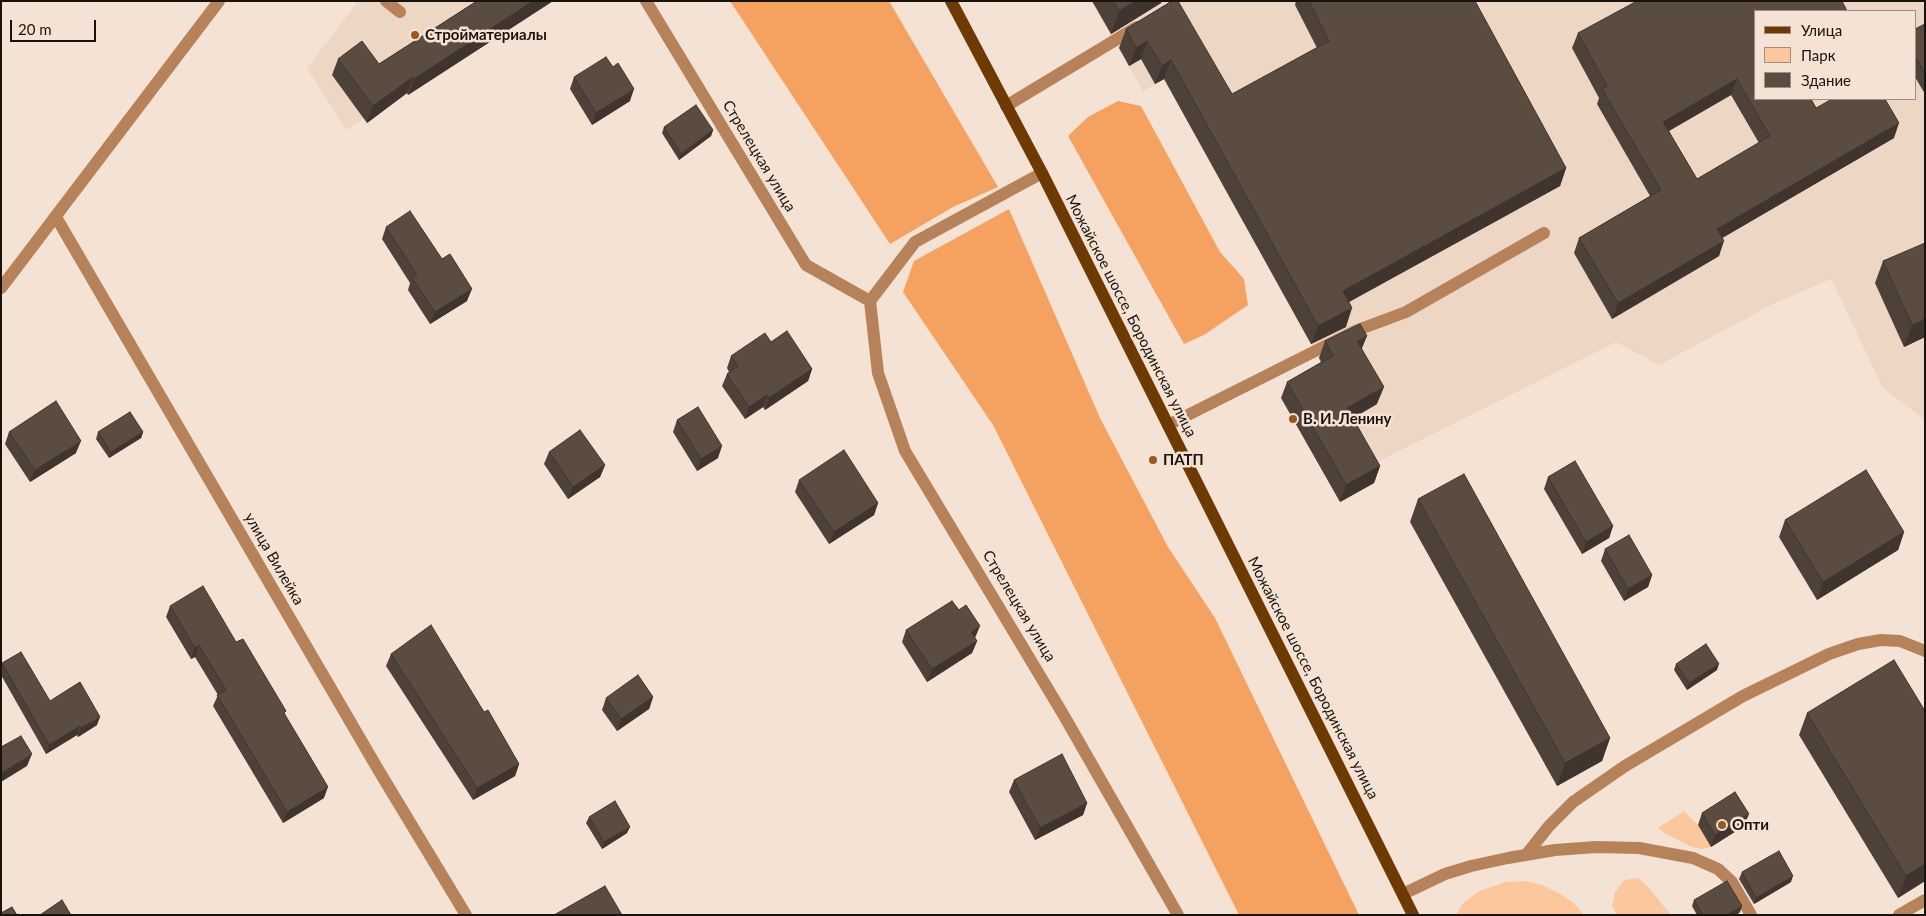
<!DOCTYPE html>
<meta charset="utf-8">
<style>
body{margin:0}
#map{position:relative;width:1926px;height:916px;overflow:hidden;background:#f4e2d5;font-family:Lato,sans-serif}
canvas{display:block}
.frame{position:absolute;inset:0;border:2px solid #19130e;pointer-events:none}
.legend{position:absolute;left:1754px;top:10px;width:162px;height:90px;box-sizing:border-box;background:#f4e2d5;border:1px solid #9c8f85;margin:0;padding:6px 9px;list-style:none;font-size:15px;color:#19130e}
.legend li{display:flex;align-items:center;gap:10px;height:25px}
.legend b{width:25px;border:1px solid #9c8f85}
.scale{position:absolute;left:10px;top:20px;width:86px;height:22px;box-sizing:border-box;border:2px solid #19130e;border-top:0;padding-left:6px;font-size:15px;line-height:18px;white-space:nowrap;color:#19130e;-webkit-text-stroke:4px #f4e2d5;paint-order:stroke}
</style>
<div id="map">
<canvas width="1926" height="916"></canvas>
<div class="frame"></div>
<ul class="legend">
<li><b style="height:6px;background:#6f3a02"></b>Улица</li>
<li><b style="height:14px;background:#fdc79e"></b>Парк</li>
<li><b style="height:14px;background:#5b4c42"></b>Здание</li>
</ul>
<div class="scale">20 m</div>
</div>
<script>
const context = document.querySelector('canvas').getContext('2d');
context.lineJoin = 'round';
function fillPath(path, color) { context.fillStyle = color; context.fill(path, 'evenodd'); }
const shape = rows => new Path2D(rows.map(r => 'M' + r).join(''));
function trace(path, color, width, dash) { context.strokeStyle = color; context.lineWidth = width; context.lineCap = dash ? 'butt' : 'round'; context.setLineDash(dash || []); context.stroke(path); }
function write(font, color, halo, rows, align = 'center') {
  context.font = font + ' Lato,sans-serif'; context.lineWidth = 5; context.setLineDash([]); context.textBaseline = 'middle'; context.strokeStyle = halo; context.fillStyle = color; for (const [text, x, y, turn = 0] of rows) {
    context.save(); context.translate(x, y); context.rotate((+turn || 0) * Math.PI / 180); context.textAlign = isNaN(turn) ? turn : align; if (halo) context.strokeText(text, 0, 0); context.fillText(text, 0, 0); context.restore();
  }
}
const built = shape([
 [358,1,551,1,346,130,307,68],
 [1091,1,1925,1,1925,420,1883,388,1831,279,1775,303,1659,365,1616,342,1365,468,1341,425,1377,404,1326,372,1180,108,1196,61,1143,91],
 [1755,11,1915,11,1915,99,1755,99]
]);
const green = shape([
 [1684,811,1698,825,1711,847,1702,849,1692,847,1666,834,1658,828],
 [1639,878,1650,889,1671,915,1617,915,1612,906,1615,892,1624,880],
 [1525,881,1542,885,1559,893,1574,903,1584,915,1456,915,1462,904,1479,891,1506,882]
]);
const forest = shape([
 [730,1,889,1,998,187,953,207,890,244],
 [1118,101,1141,106,1220,252,1244,279,1248,305,1204,335,1184,344,1068,136,1088,117],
 [1009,209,1100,418,1168,547,1215,618,1359,915,1239,915,993,425,903,292,914,261]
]);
const service = shape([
 [386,1,400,12],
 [1006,106,1137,27],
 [1168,425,1355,331,1406,312,1544,233],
 [1526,855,1549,826,1573,802,1625,766,1743,696,1829,654,1858,644,1881,640,1900,641,1925,651],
 [1403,894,1445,874,1471,866,1508,858,1555,850,1596,847,1639,848,1693,858,1718,869,1732,882,1751,915],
 [1899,915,1925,900]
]);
const minor = shape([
 [646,1,806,265,870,301],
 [1042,173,915,242,870,301,878,373,905,451,1063,714,1178,915],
 [56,217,379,771,466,915]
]);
const tertiary = shape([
 [1,288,219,1]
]);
const primary = shape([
 [951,1,1042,173,1413,915]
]);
const wall = shape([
 [477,1,553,1,408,95,407,93,367,123,332,75,338,59,379,64],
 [1092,1,1162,1,1161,3,1111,34],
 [1172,1,1232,94,1317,48,1295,5,1296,1,1475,1,1566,168,1560,186,1349,302,1346,327,1311,344,1164,79,1155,84,1141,59,1129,66,1119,48,1126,29],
 [1755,11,1816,108,1894,138,1722,238,1719,256,1612,319,1574,253,1579,238,1650,196,1597,104,1599,98,1572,48,1578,33],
 [1731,95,1759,143,1697,179,1669,131],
 [1925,24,1925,94,1915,77,1915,29],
 [574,77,630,101,592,125,570,89],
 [664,127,713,130,711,136,679,160,662,133],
 [386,227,442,259,467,301,430,324,408,290,410,283,382,239],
 [1883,261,1925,337,1904,347,1875,283],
 [1325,341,1362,349,1377,404,1353,418,1380,466,1374,483,1340,502,1281,398,1287,382,1321,362,1319,358],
 [771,342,812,369,808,381,765,410,763,407,745,419,722,386,727,374,729,372,727,368,731,356],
 [677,420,718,458,697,471,673,432],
 [9,432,76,453,30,482,5,444],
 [98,432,143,432,141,438,109,458,96,439],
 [549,452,605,465,600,477,568,499,544,464],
 [1548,477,1613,526,1609,538,1582,554,1544,489],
 [799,480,878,503,874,515,829,544,795,492],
 [1418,499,1610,738,1602,761,1557,786,1410,522],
 [1785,520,1904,532,1898,550,1817,600,1779,537],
 [1605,549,1652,575,1648,587,1624,601,1601,561],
 [170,606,236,642,285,715,324,798,283,823,213,706,218,695,195,657,191,659,166,617],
 [906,630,975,638,977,641,972,653,927,682,902,642],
 [391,654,484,712,519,764,515,776,473,800,386,666],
 [2,663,50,701,97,725,78,737,77,735,46,754,1,675,1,666],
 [1676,664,1717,670,1687,690,1674,670],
 [653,697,649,709,617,731,602,710,606,698],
 [1925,711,1925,881,1898,898,1799,735,1807,713],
 [1014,780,1087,803,1083,815,1035,840,1009,792],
 [1702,813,1744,826,1711,847,1698,825],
 [589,817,627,833,602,849,586,823],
 [1742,872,1791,882,1754,904,1739,879],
 [1694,900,1740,912,1736,915,1697,915,1692,906]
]);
const shadedWall = shape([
 [533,1,553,1,408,95,414,79],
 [1136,1,1162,1,1161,3,1111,34,1119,11],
 [1147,41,1141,59,1129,66,1136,48],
 [1171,60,1164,79,1155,84,1162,66],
 [413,77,407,93,367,123,373,106],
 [1737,79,1731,95,1658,137,1663,122],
 [634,89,630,101,592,125,596,113],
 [1899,123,1894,138,1712,244,1717,229],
 [713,130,711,136,679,160,681,154],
 [1566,168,1560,186,1336,309,1343,291],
 [1724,241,1719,256,1612,319,1618,303],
 [472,289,467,301,430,324,435,312],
 [1352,308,1346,327,1311,344,1318,326],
 [1925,319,1925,337,1904,347,1912,325],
 [1367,336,1360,353,1357,341],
 [812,369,808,381,765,410,769,398],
 [1384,387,1377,404,1341,425,1347,408],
 [767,395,763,407,745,419,749,407],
 [143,432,141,438,109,458,111,452],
 [81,441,76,453,30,482,35,470],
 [722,446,718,458,697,471,701,459],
 [605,465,600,477,568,499,573,487],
 [1380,466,1374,483,1340,502,1346,485],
 [878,503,874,515,829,544,834,532],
 [1613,526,1609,538,1582,554,1586,542],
 [1904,532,1898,550,1817,600,1823,582],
 [1652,575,1648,587,1624,601,1628,589],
 [980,626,975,638,971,632],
 [977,641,972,653,927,682,932,669],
 [199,645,195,657,191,659,195,648],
 [1719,664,1717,670,1687,690,1689,683],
 [653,697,649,709,617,731,621,719],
 [100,717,97,725,78,737,81,728],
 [80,726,77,735,46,754,49,745],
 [1610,738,1602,761,1557,786,1565,763],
 [32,754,27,766,1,782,1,773],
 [519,764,515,776,473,800,477,788],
 [328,787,324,798,283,823,287,812],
 [1087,803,1083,815,1035,840,1040,828],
 [1749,814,1744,826,1711,847,1715,835],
 [630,827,627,833,602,849,604,842],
 [1925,864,1925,881,1898,898,1906,876],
 [1793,876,1791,882,1754,904,1756,898],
 [1742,906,1740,912,1736,915,1727,915]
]);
const building = shape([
 [477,1,533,1,414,79,413,77,373,106,338,59,362,41,379,64,477,1],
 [1113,1,1136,1,1119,11,1113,1],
 [1172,1,1178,1,1232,94,1329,41,1309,1,1475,1,1566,168,1343,291,1352,308,1318,326,1171,60,1162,66,1147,41,1136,48,1126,29,1172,1],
 [1637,1,1842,1,1847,11,1755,11,1755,99,1811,99,1816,108,1832,99,1885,99,1899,123,1717,229,1724,241,1618,303,1579,238,1661,190,1602,89,1607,86,1578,33,1637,1],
 [1737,79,1770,136,1697,179,1663,122,1737,79],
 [1925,24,1925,73,1915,56,1915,29,1925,24],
 [606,57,613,67,618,63,634,89,596,113,574,77,606,57],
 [696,105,713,130,681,154,664,127,696,105],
 [410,211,442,259,450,254,472,289,435,312,412,278,417,275,386,227,410,211],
 [1925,243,1925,319,1912,325,1883,261,1925,243],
 [1360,324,1367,336,1357,341,1384,387,1347,408,1380,466,1346,485,1287,382,1333,356,1325,341,1360,324],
 [787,331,812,369,769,398,767,395,749,407,727,374,738,366,731,356,765,333,771,342,787,331],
 [56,401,81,441,35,470,9,432,56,401],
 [698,407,722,446,701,459,677,420,698,407],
 [130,412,143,432,111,452,98,432,130,412],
 [580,430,605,465,573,487,549,452,580,430],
 [844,450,878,503,834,532,799,480,844,450],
 [1575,461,1613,526,1586,542,1548,477,1575,461],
 [1866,470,1904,532,1823,582,1785,520,1866,470],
 [1464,474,1610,738,1565,763,1418,499,1464,474],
 [1629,535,1652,575,1628,589,1605,549,1629,535],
 [203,586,236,642,243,639,286,711,284,713,328,787,287,812,217,695,226,690,199,645,195,648,170,606,203,586],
 [952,601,959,610,966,605,980,626,971,632,977,641,932,669,906,630,952,601],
 [431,625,484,712,488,710,519,764,477,788,391,654,431,625],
 [1706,644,1719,664,1689,683,1676,664,1706,644],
 [21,652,50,701,80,682,100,717,81,728,80,726,49,745,2,663,21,652],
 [1894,660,1925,711,1925,864,1906,876,1807,713,1894,660],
 [638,675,653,697,621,719,606,698,638,675],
 [21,736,32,754,1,773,1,747,21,736],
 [1062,754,1087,803,1040,828,1014,780,1062,754],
 [1735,792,1749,814,1715,835,1702,813,1735,792],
 [615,801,630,827,604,842,589,817,615,801],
 [1779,851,1793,876,1756,898,1742,872,1779,851],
 [1727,881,1742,906,1727,915,1703,915,1694,900,1727,881],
 [605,886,622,915,554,915,605,886],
 [62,900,71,915,40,915,62,900],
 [12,907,17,915,1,915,1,913,12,907]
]);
const markers = [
 [415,35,5,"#985921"],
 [1293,419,5,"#985921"],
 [1153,460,5,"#985921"],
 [1722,825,5,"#985921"]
];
const poiNames = [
 ["Стройматериалы",425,35],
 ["В. И. Ленину",1303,419],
 ["ПАТП",1163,460],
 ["Опти",1732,825]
];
const streetNames = [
 ["Стрелецкая улица",759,156,59],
 ["Можайское шоссе, Бородинская улица",1131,316,63],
 ["улица Вилейка",274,559,60],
 ["Стрелецкая улица",1019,606,59],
 ["Можайское шоссе, Бородинская улица",1313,678,63]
];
fillPath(built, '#eed6c4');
fillPath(green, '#fdc79e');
fillPath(forest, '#f5a260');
trace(service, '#b6825a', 12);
trace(minor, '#b6825a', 12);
trace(tertiary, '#b6825a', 12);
trace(primary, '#6f3a02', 12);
fillPath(wall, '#4e4139');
fillPath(shadedWall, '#40352e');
fillPath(building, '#5b4c42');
trace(building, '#40352e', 1);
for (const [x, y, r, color] of markers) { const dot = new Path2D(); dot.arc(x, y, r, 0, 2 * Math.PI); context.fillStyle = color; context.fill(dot); trace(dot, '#f4e2d5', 2); }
write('bold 15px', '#19130e', '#f4e2d5', poiNames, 'left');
write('15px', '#19130e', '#f4e2d5', streetNames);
</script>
